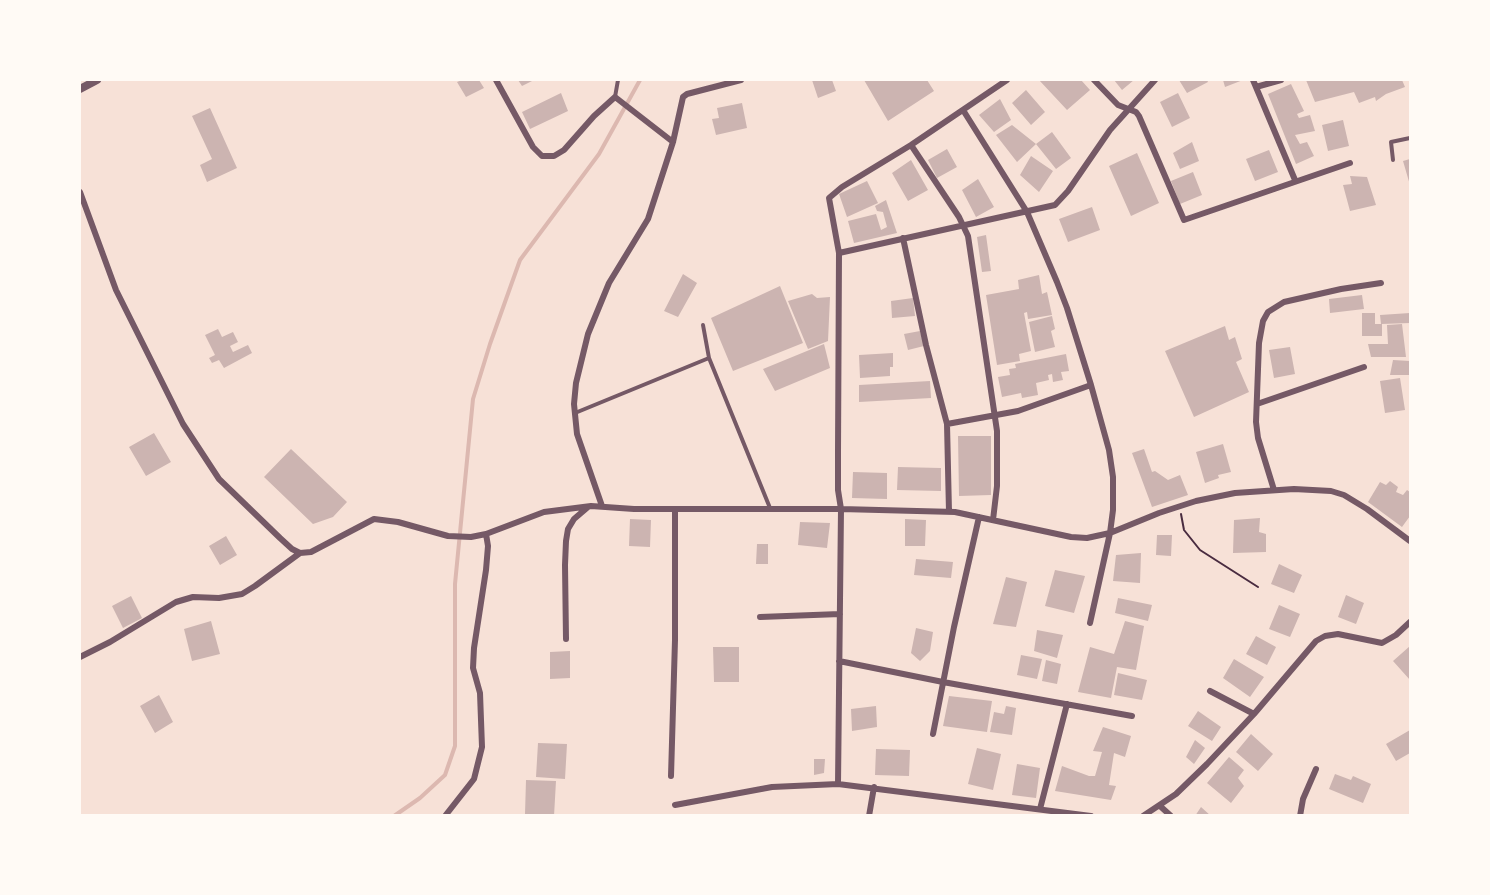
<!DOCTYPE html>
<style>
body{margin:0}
#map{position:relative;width:1490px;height:895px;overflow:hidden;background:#f7e1d7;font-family:"Alegreya Sans",sans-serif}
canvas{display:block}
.frame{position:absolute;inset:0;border:81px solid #fffaf5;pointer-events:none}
</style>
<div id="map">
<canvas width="1490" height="895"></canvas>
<div class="frame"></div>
</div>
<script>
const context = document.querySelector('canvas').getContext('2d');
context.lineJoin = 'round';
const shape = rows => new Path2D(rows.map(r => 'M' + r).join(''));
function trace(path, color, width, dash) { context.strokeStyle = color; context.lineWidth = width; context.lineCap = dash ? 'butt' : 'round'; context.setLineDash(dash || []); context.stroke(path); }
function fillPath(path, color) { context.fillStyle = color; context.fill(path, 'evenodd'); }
const stream = shape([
 [394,816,420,798,445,775,455,746,455,584,473,399,490,344,520,260,599,154,640,80]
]);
const building = shape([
 [462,80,479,80,484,88,466,97,457,82],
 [518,80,534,80,522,86],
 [812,80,832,80,836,91,818,98],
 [864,80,927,80,934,91,888,121],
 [1039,80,1081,80,1090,90,1067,110],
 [1114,80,1134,80,1122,90],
 [1179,80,1207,80,1208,82,1187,93],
 [1223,80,1243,80,1225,87],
 [1306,80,1402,80,1405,87,1386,94,1376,101,1375,97,1359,103,1354,92,1315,102],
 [1291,84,1304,111,1297,114,1299,118,1310,115,1315,131,1295,135,1300,144,1307,142,1314,156,1296,164,1268,94],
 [1026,90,1045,112,1031,125,1012,103],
 [561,93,568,111,530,129,522,112],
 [1178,93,1190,118,1172,127,1160,102],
 [1000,99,1011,120,994,132,979,115],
 [742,103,747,128,716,135,712,119,719,118,717,108],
 [210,108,237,168,207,182,200,165,212,159,192,116],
 [1343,120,1349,146,1328,151,1322,125],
 [1012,125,1036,144,1052,132,1071,158,1056,169,1036,144,1017,162,996,135],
 [1192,142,1199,161,1180,169,1173,153],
 [947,149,957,167,937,178,928,160],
 [1269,150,1278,172,1255,181,1246,159],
 [1137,153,1159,203,1131,216,1109,166],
 [1031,156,1053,171,1039,192,1020,175],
 [1410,159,1410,185,1403,161],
 [911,160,928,190,908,201,892,173],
 [1193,172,1202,195,1180,204,1171,181],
 [1350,176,1367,177,1376,205,1350,211,1343,185,1352,184],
 [978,179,994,207,976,217,962,190],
 [867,181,878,203,847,217,839,194],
 [886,200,897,233,854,243,848,221,876,214,881,230,887,227,883,212,877,211,875,206],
 [1092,207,1100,230,1068,242,1059,219],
 [986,235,991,271,982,272,977,237],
 [683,274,697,283,678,317,664,311],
 [1039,275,1042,294,1047,292,1052,315,1028,319,1027,312,1024,313,1031,351,1019,354,1020,361,997,365,986,295,1019,289,1018,280],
 [780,286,803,343,733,371,711,318],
 [812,294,817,298,830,297,828,341,808,349,788,301],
 [1362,295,1364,309,1330,313,1329,299],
 [913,298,915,316,892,318,891,301],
 [1362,313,1375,313,1375,324,1382,324,1382,336,1362,336],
 [1410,313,1410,323,1381,324,1380,315],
 [1052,316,1055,329,1051,331,1055,347,1035,352,1029,322],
 [1402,324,1406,357,1371,357,1368,344,1388,344,1387,325],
 [1225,326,1229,340,1235,337,1242,359,1236,362,1249,392,1194,417,1165,351],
 [218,329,222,337,233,332,238,342,230,346,233,352,248,345,252,353,224,368,219,360,212,363,209,358,215,355,205,335],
 [920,331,924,346,908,350,904,334],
 [824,344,830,368,775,391,763,369],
 [1290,347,1295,374,1274,378,1269,350],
 [893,353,893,367,890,367,890,376,860,378,859,355],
 [1066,354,1069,371,1061,372,1063,380,1053,382,1052,374,1048,375,1049,380,1036,383,1038,395,1022,398,1021,393,1002,397,998,377,1010,375,1009,369,1016,368,1015,364],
 [1393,360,1410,361,1410,375,1390,375],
 [1400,378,1405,410,1385,413,1380,381],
 [930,381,931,398,859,402,859,385],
 [154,433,171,462,146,476,129,447],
 [958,436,991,436,991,495,959,496],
 [1223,444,1231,472,1218,475,1219,478,1205,483,1196,452],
 [291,449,347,502,333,517,313,524,264,477],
 [1144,449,1152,472,1155,471,1168,480,1180,475,1188,495,1152,507,1132,453],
 [898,467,941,468,941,491,897,490],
 [853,472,887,473,887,499,852,498],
 [1390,481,1398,487,1396,492,1403,495,1407,490,1410,492,1410,516,1402,527,1368,502,1380,482,1386,485],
 [1260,518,1259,532,1266,534,1266,552,1233,553,1234,520],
 [630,519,651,520,650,547,629,546],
 [905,519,926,520,925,546,905,546],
 [800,522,830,523,827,548,798,545],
 [1157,535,1172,535,1171,556,1156,555],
 [226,536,237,555,220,565,209,546],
 [757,544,768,544,768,564,756,564],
 [1141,553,1140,583,1113,581,1116,555],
 [916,559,953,562,951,578,914,575],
 [1279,564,1302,575,1294,593,1271,584],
 [1055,570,1085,576,1074,613,1045,606],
 [1006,577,1027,582,1016,627,993,624],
 [1346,595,1364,603,1356,624,1338,617],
 [131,596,142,618,123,628,112,606],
 [1118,598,1152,605,1148,621,1115,613],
 [1279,605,1300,614,1290,637,1269,629],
 [211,621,220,654,192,661,184,629],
 [1125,621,1144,626,1136,670,1117,667,1111,698,1078,692,1090,647,1114,654],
 [916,628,933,632,930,651,920,661,911,653],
 [1037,630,1063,635,1057,658,1034,651],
 [1256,636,1276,647,1267,665,1246,654],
 [1410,646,1410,680,1393,661],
 [713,647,739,647,739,682,714,682],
 [570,651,570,678,550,679,550,652],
 [1021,655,1042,659,1037,679,1017,675],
 [1234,659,1264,677,1250,697,1223,678],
 [1046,660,1061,664,1057,684,1042,681],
 [1118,673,1147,680,1142,700,1114,695],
 [159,695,173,722,155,733,140,706],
 [949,696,992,701,987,732,943,726],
 [876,706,877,727,852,731,851,709],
 [1006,706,1016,708,1012,735,990,732,994,712,1004,714],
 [1198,711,1221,727,1212,741,1188,726],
 [1103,727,1131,736,1125,757,1114,753,1109,785,1116,786,1111,800,1055,791,1062,766,1089,776,1095,776,1102,752,1093,751],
 [1410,730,1410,753,1396,761,1386,744],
 [1251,734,1273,754,1258,771,1236,752],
 [1195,740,1205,748,1194,764,1186,757],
 [538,743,567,744,565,779,536,777],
 [977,748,1001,754,993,790,968,784],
 [876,749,910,750,909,776,875,775],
 [1229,757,1244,770,1238,778,1244,786,1231,803,1207,783],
 [814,759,825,759,824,773,814,775],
 [1017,764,1040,768,1036,798,1012,795],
 [1335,774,1351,780,1353,776,1371,784,1363,803,1329,789],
 [526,780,556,781,554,816,525,814],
 [1201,807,1211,816,1195,816]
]);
const path = shape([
 [1181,514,1184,530,1200,550,1258,587]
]);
const service = shape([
 [615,97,618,80],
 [1393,160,1391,142,1410,138],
 [703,325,709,358,770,508],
 [575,413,709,358]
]);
const minor = shape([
 [496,80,533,147,542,156,554,156,564,150,594,116,615,97,673,142],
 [1094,80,1118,105,1136,112,1139,116,1184,220,1350,163],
 [1253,80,1295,180],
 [1256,87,1281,80],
 [963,110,1027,212,1057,282,1067,308,1091,385,1109,450,1113,477,1113,510,1110,533,1090,623],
 [911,145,959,217,968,236,997,431,997,486,993,520],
 [80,192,116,290,183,424,219,479,280,538,292,549,300,553,311,552,374,519,398,522,448,536,471,537,486,534,544,512,591,506,634,509,841,509,955,512,1071,537,1087,538,1110,533,1159,513,1196,501,1235,493,1294,489,1331,491,1344,495,1367,509,1410,541],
 [903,238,926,345,947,424,949,512],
 [839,253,1055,205,1068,191,1110,130,1155,80],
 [1257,404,1364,367],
 [947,424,1018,411,1091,385],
 [1274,490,1258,438,1256,422,1259,343,1263,321,1268,312,1284,302,1341,289,1381,283],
 [602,506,577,434,574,404,576,383,588,334,609,283,648,219,673,142,683,97,687,94,741,80],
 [760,617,840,614],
 [566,639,565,565,566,541,568,529,574,519,588,507],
 [80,657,110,642,176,602,193,597,219,598,242,594,255,586,300,553],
 [839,661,943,682,1132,716],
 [1210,691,1254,714],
 [933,734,954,627,979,517],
 [671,776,675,640,675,510],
 [838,784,841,509,838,490,838,452,839,253,829,198,842,187,911,145,1007,80],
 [675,805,772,787,838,784,1091,816],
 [1160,806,1171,816],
 [1040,809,1067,704],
 [445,816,474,779,482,747,480,693,473,668,474,648,486,570,488,546,486,534],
 [869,816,874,787],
 [1143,816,1176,794,1207,764,1254,714,1316,641,1325,636,1338,634,1382,643,1396,635,1410,622],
 [1300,816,1303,799,1316,769]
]);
const tertiary = shape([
 [80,89,97,80]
]);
trace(stream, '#dcb8b0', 4);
fillPath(building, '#ccb4b1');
trace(path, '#4a2c40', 2);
trace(service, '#755966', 4);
trace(minor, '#755966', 6);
trace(tertiary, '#755966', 8);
</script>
